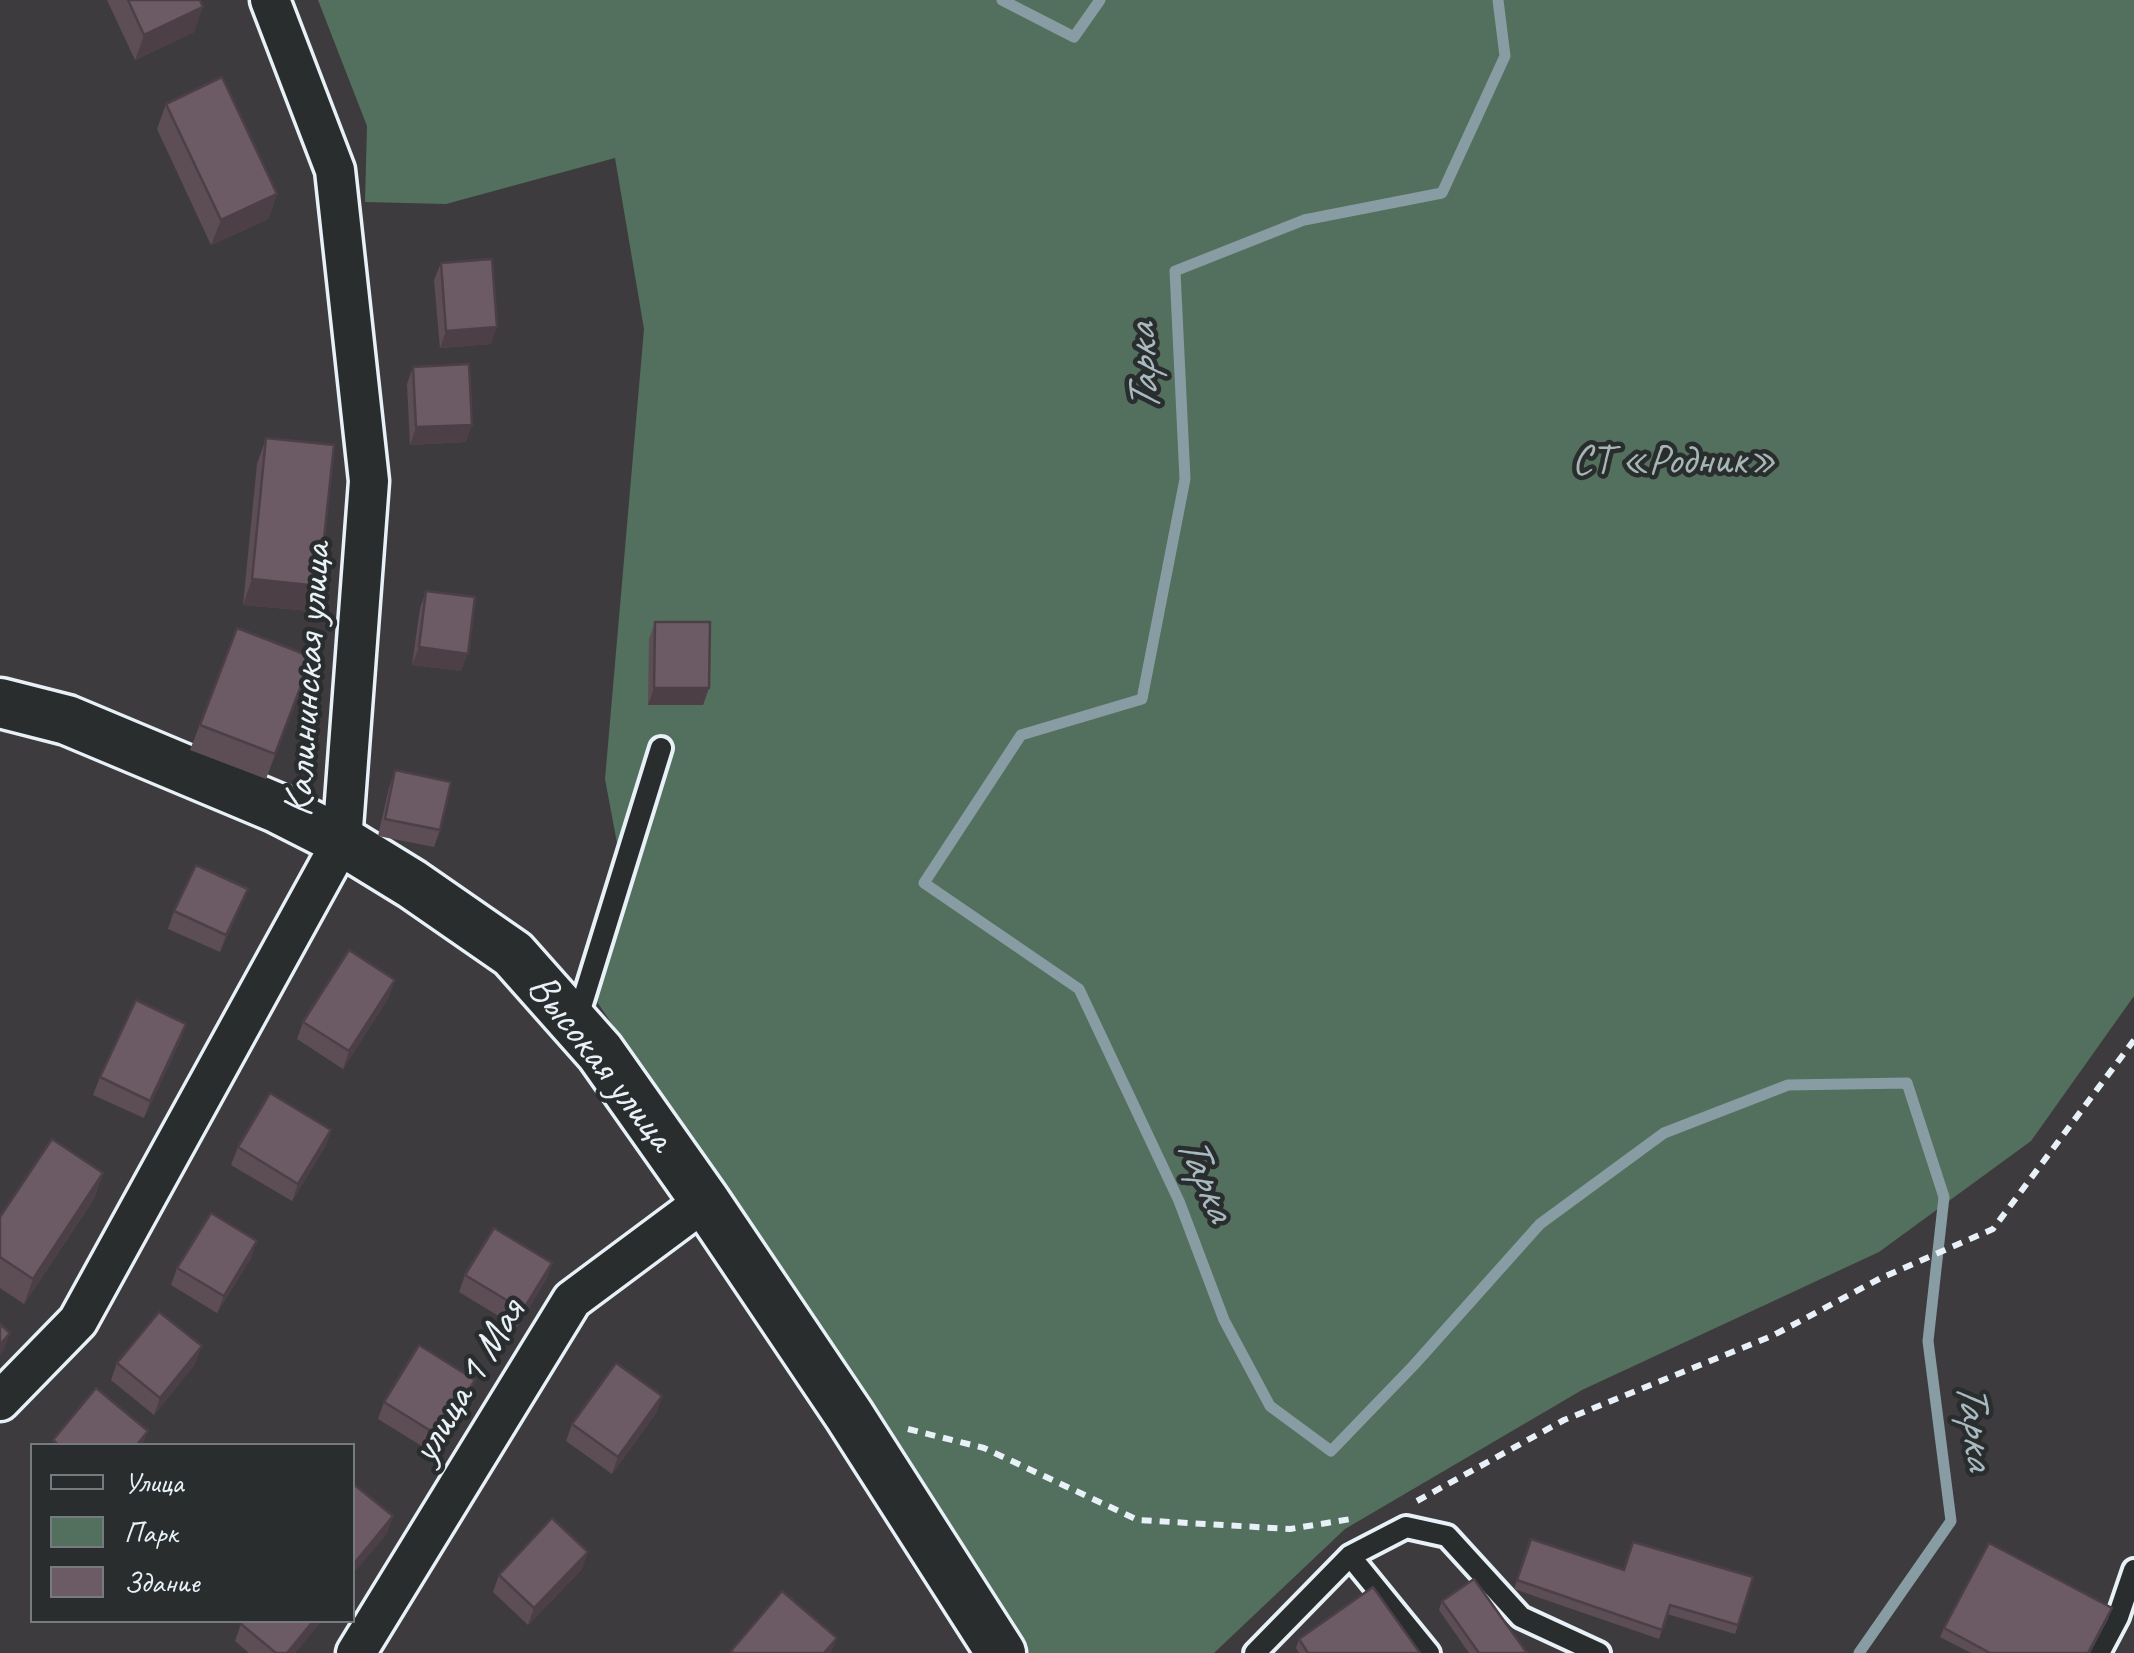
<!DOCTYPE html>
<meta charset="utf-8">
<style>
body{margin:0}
#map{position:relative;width:2134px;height:1653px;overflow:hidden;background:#3e3b3e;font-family:Caveat,sans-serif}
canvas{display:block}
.legend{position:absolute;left:30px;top:1443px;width:325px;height:180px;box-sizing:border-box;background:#2a2d2e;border:2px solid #767b7f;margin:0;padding:12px 18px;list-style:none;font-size:30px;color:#e8f1f8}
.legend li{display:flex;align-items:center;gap:20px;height:50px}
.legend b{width:50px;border:2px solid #767b7f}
</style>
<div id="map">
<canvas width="2134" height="1653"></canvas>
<ul class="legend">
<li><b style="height:12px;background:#2a2d2e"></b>Улица</li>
<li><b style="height:28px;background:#536f5e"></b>Парк</li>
<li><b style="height:28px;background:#6c5b64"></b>Здание</li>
</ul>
</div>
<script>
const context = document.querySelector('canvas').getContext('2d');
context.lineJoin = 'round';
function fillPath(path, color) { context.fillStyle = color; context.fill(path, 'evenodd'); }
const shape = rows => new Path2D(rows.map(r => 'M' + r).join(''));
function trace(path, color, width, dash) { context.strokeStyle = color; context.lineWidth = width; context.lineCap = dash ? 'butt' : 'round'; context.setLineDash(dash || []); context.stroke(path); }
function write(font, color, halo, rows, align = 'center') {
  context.font = font + ' Caveat,sans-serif'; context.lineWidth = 9; context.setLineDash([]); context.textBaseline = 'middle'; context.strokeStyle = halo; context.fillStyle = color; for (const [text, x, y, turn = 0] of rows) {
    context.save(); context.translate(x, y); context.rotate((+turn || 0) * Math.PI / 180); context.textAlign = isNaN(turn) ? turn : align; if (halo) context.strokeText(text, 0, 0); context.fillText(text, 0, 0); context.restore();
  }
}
const green = shape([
 [318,0,2134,0,2134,996,2031,1141,1879,1252,1582,1390,1345,1529,1214,1653,1025,1653,723,1188,589,990,623,875,605,779,644,329,615,158,446,204,365,202,367,126]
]);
const stream = shape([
 [1002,0,1074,37,1100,0],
 [1498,0,1505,56,1442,193,1304,220,1175,271,1185,479,1142,699,1021,735,924,883,1079,989,1179,1201,1224,1320,1270,1406,1331,1451,1414,1365,1540,1224,1664,1133,1788,1085,1907,1083,1944,1197,1928,1341,1951,1521,1859,1653]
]);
const path = shape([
 [908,1429,984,1448,1138,1520,1290,1529,1351,1519],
 [1417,1501,1564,1420,1772,1336,1881,1278,1993,1229,2134,1040]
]);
const service = shape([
 [576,1023,661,748],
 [1350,1556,1429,1653],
 [1255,1653,1350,1556,1406,1527,1447,1536,1521,1617,1599,1653],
 [2099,1653,2118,1617,2134,1570]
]);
const minor = shape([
 [0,1401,78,1321,342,841,369,481,335,170,270,0],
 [356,1653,572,1300,705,1201]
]);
const tertiary = shape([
 [0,703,67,720,277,808,342,841,412,884,513,954,600,1052,705,1201,849,1415,1001,1653]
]);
const wall = shape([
 [107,0,200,0,194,32,135,60],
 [166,104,277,194,268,219,211,245,157,129],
 [441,263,491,344,440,348,434,280],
 [413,367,472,425,465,442,410,445,407,384],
 [266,438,319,586,310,611,243,605,257,464],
 [426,591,461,671,412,665,420,608],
 [655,622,709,688,703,705,648,705,649,639],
 [237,628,312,657,266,779,190,750],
 [395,770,440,830,434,847,378,836,389,788],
 [241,906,220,952,168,929,174,911],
 [389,997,343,1069,297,1039,303,1022],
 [186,1024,180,1041,144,1118,93,1095,100,1077],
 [331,1130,325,1147,292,1201,231,1165,238,1147],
 [103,1173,94,1199,24,1304,0,1288,0,1217],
 [251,1258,217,1313,171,1285,177,1268],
 [552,1263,546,1280,517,1327,459,1292,465,1275],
 [117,1363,195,1364,154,1415,111,1380],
 [662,1396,656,1413,612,1474,566,1441,572,1424],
 [468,1397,433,1453,378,1419,384,1402],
 [1531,1539,1738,1625,1735,1634,1667,1614,1659,1639,1514,1589],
 [582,1569,528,1625,493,1592,499,1575],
 [1442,1601,1527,1653,1469,1653,1439,1610],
 [2109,1617,2090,1653,1971,1653,1940,1637,1944,1628],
 [244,1620,322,1620,295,1653,249,1653,235,1641,241,1624],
 [1299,1639,1420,1653,1299,1653,1296,1648]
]);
const shadedWall = shape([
 [203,7,194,32,135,60,144,35],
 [277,194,268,219,211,245,221,220],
 [497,327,491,344,440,348,446,331],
 [472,425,465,442,410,445,416,427],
 [252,579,319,586,310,611,243,605],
 [419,647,468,654,461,671,412,665],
 [654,688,709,688,703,705,648,705],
 [248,889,241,906,220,952,226,935],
 [395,980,389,997,343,1069,349,1051],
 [186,1024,180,1041,144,1118,150,1101],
 [331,1130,325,1147,292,1201,298,1184],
 [103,1173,94,1199,24,1304,33,1279],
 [257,1241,251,1258,217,1313,224,1296],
 [552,1263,546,1280,517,1327,523,1310],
 [10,1333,4,1350,0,1355,0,1345],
 [202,1346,195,1364,154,1415,160,1398],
 [475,1380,468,1397,433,1453,439,1436],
 [662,1396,656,1413,612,1474,618,1457],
 [148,1431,142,1446,136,1446],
 [393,1516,387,1534,352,1575,352,1566],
 [588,1552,582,1569,528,1625,534,1608],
 [314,1620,322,1620,295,1653,287,1653],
 [837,1638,831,1653,824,1653]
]);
const building = shape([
 [128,0,200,0,203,7,144,35,128,0],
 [222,77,277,194,221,220,166,104,222,77],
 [492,259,497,327,446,331,441,263,492,259],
 [469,364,472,425,416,427,413,367,469,364],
 [266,438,334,445,319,586,252,579,266,438],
 [426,591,475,597,468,654,419,647,426,591],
 [655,622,710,622,709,688,654,688,655,622],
 [237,628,312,657,275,754,200,725,237,628],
 [395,770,451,782,440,830,385,819,395,770],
 [196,865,248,889,226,935,174,911,196,865],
 [349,950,395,980,349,1051,303,1022,349,950],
 [136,1000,186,1024,150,1101,100,1077,136,1000],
 [270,1093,331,1130,298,1184,238,1147,270,1093],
 [52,1139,103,1173,33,1279,0,1257,0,1217,52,1139],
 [211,1213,257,1241,224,1296,177,1268,211,1213],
 [494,1228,552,1263,523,1310,465,1275,494,1228],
 [159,1312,202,1346,160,1398,117,1363,159,1312],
 [0,1324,10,1333,0,1345,0,1324],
 [419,1345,475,1380,439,1436,384,1402,419,1345],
 [616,1363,662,1396,618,1457,572,1424,616,1363],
 [96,1388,148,1431,136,1446,59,1446,53,1440,96,1388],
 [352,1483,393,1516,352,1566,352,1483],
 [552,1518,588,1552,534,1608,499,1575,552,1518],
 [1531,1539,1624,1570,1633,1542,1753,1577,1738,1625,1670,1605,1662,1630,1517,1580,1531,1539],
 [1989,1543,2112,1608,2088,1653,1990,1653,1944,1628,1989,1543],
 [1474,1579,1527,1653,1479,1653,1442,1601,1474,1579],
 [1373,1587,1420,1653,1308,1653,1299,1639,1373,1587],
 [782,1591,837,1638,824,1653,733,1653,731,1651,782,1591],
 [244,1620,314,1620,287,1653,276,1653,241,1624,244,1620]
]);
const parkNames = [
 ["СТ «Родник»",1674,462]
];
const streetNames = [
 ["Калининская улица",309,680,-86],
 ["Высокая улица",600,1063,52],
 ["улица 1 Мая",469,1382,-59]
];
const waterNames = [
 ["Тарка",1145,369,-93],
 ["Тарка",1204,1178,67],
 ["Тарка",1974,1425,83]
];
fillPath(green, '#536f5e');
trace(stream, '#879da3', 11);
trace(service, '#e8f1f8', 28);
trace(minor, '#e8f1f8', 45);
trace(tertiary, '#e8f1f8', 55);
trace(path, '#e8f1f8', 6, [10, 8]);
trace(service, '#2a2d2e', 20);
trace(minor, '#2a2d2e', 38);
trace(tertiary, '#2a2d2e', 48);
fillPath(wall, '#5d4e56');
fillPath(shadedWall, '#4c4046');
fillPath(building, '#6c5b64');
trace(building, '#4c4046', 2.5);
write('42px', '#a5b6b3', '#2a2d2e', parkNames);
write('42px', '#e8f1f8', '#2a2d2e', streetNames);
write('italic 45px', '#a8b9bf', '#2a2d2e', waterNames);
</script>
